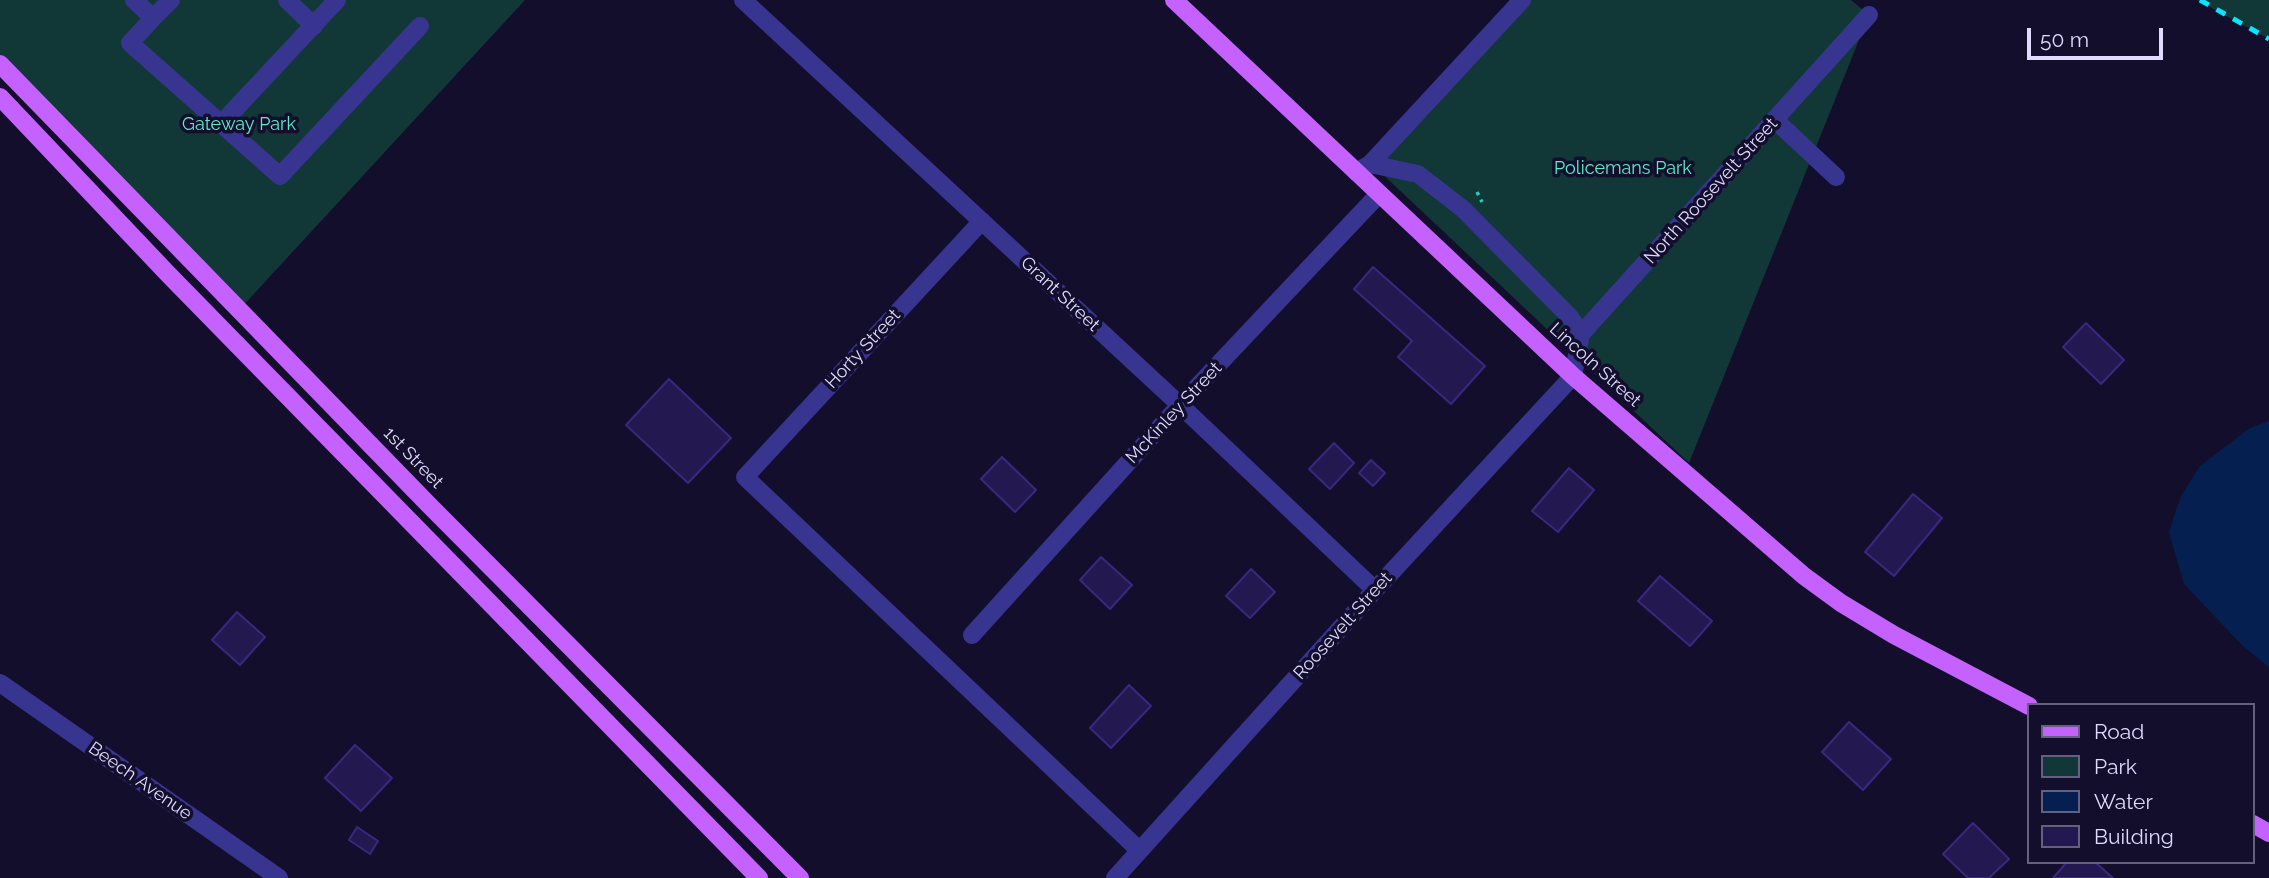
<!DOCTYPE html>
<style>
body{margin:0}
#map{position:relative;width:2269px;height:878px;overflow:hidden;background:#140e2d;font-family:Raleway,sans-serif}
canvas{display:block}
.legend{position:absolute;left:2027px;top:703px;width:228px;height:161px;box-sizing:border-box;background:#140e2d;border:2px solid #656081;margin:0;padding:9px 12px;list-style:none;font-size:21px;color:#dfdbff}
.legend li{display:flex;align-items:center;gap:14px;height:35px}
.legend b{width:35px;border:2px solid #656081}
.scale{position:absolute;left:2027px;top:28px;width:136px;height:32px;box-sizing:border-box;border:4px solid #dfdbff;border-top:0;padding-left:9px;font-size:21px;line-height:24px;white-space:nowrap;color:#dfdbff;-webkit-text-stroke:5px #140e2d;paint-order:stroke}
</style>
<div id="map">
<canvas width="2269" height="878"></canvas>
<ul class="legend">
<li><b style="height:9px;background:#c562ff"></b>Road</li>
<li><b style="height:19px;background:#113837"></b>Park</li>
<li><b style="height:19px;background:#052050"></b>Water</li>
<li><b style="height:19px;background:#241850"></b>Building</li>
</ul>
<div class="scale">50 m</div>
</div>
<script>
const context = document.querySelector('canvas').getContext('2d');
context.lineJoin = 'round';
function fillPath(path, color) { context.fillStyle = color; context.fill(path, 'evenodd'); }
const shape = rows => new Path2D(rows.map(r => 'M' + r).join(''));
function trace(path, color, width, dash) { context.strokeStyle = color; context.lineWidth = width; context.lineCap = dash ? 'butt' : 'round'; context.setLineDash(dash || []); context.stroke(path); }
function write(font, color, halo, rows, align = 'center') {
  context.font = font + ' Raleway,sans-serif'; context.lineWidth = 7; context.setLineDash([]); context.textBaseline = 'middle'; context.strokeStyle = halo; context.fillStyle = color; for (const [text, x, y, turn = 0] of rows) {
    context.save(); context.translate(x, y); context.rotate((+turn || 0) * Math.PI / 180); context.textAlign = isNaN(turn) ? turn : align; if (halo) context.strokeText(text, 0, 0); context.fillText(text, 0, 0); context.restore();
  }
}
const green = shape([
 [0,0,525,0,239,310,0,55],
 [1530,0,1851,0,1869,15,1689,463,1375,167],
 [2197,0,2269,0,2269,39]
]);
const water = shape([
 [2269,421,2269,667,2243,646,2184,584,2169,532,2181,496,2200,466,2250,428]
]);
const building = shape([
 [1373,267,1485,366,1451,404,1398,357,1412,341,1354,289,1373,267],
 [2086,323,2124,360,2101,384,2063,347,2086,323],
 [669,379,731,438,688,483,626,425,669,379],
 [1334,443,1354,463,1330,489,1309,469,1334,443],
 [1002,457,1036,490,1015,512,981,479,1002,457],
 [1371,460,1385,473,1373,486,1359,473,1371,460],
 [1569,468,1594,490,1558,532,1532,511,1569,468],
 [1913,494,1942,518,1894,576,1865,552,1913,494],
 [1101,557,1132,585,1110,609,1080,580,1101,557],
 [1251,569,1275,592,1250,618,1226,596,1251,569],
 [1660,576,1712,621,1690,646,1638,601,1660,576],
 [237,612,265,637,240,665,212,640,237,612],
 [1129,685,1151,706,1111,748,1090,728,1129,685],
 [1849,722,1891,759,1863,790,1822,752,1849,722],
 [355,745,392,778,361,811,325,778,355,745],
 [1973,823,2009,859,1989,878,1968,878,1943,854,1973,823],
 [357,827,378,841,370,854,349,840,357,827],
 [2067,862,2095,862,2113,878,2053,878,2067,862]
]);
const path = shape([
 [1477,192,1482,202]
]);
const minor = shape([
 [134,0,153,18,130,43,280,176,420,26],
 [287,0,314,26],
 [743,0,1180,405,1375,590],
 [153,18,171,0],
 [1775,120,1836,177],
 [221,124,337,0],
 [1370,164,1522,0],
 [1356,172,1370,164,1418,174,1463,209,1570,317,1581,334],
 [982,221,745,477,1139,850],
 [972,635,1180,405,1379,194],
 [0,683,279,878],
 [1115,878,1375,590,1573,376,1581,334,1869,15]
]);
const major = shape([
 [1174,0,1573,376,1804,576,1841,603,1894,635,2029,706],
 [0,64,429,505,800,878],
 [0,97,168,274,759,878],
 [2253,824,2269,833]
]);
const rail = shape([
 [2200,0,2269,39]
]);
const parkNames = [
 ["Gateway Park",239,125],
 ["Policemans Park",1623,169]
];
const streetNames = [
 ["North Roosevelt Street",1711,191,-48],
 ["Grant Street",1060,294,43],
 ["Horty Street",863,349,-47],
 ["Lincoln Street",1595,365,42],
 ["McKinley Street",1174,413,-47],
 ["1st Street",413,458,46],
 ["Roosevelt Street",1343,626,-48],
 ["Beech Avenue",140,781,35]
];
fillPath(green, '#113837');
fillPath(water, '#052050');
fillPath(building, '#241850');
trace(building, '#39287f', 2);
trace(path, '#23cbc1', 3.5, [3.5, 5]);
trace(minor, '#383591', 18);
trace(major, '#c562ff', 18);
trace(rail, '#07e5ff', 5, [10, 9]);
write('18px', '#59edc9', '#140e2d', parkNames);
write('18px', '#dfdbff', '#140e2d', streetNames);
</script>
